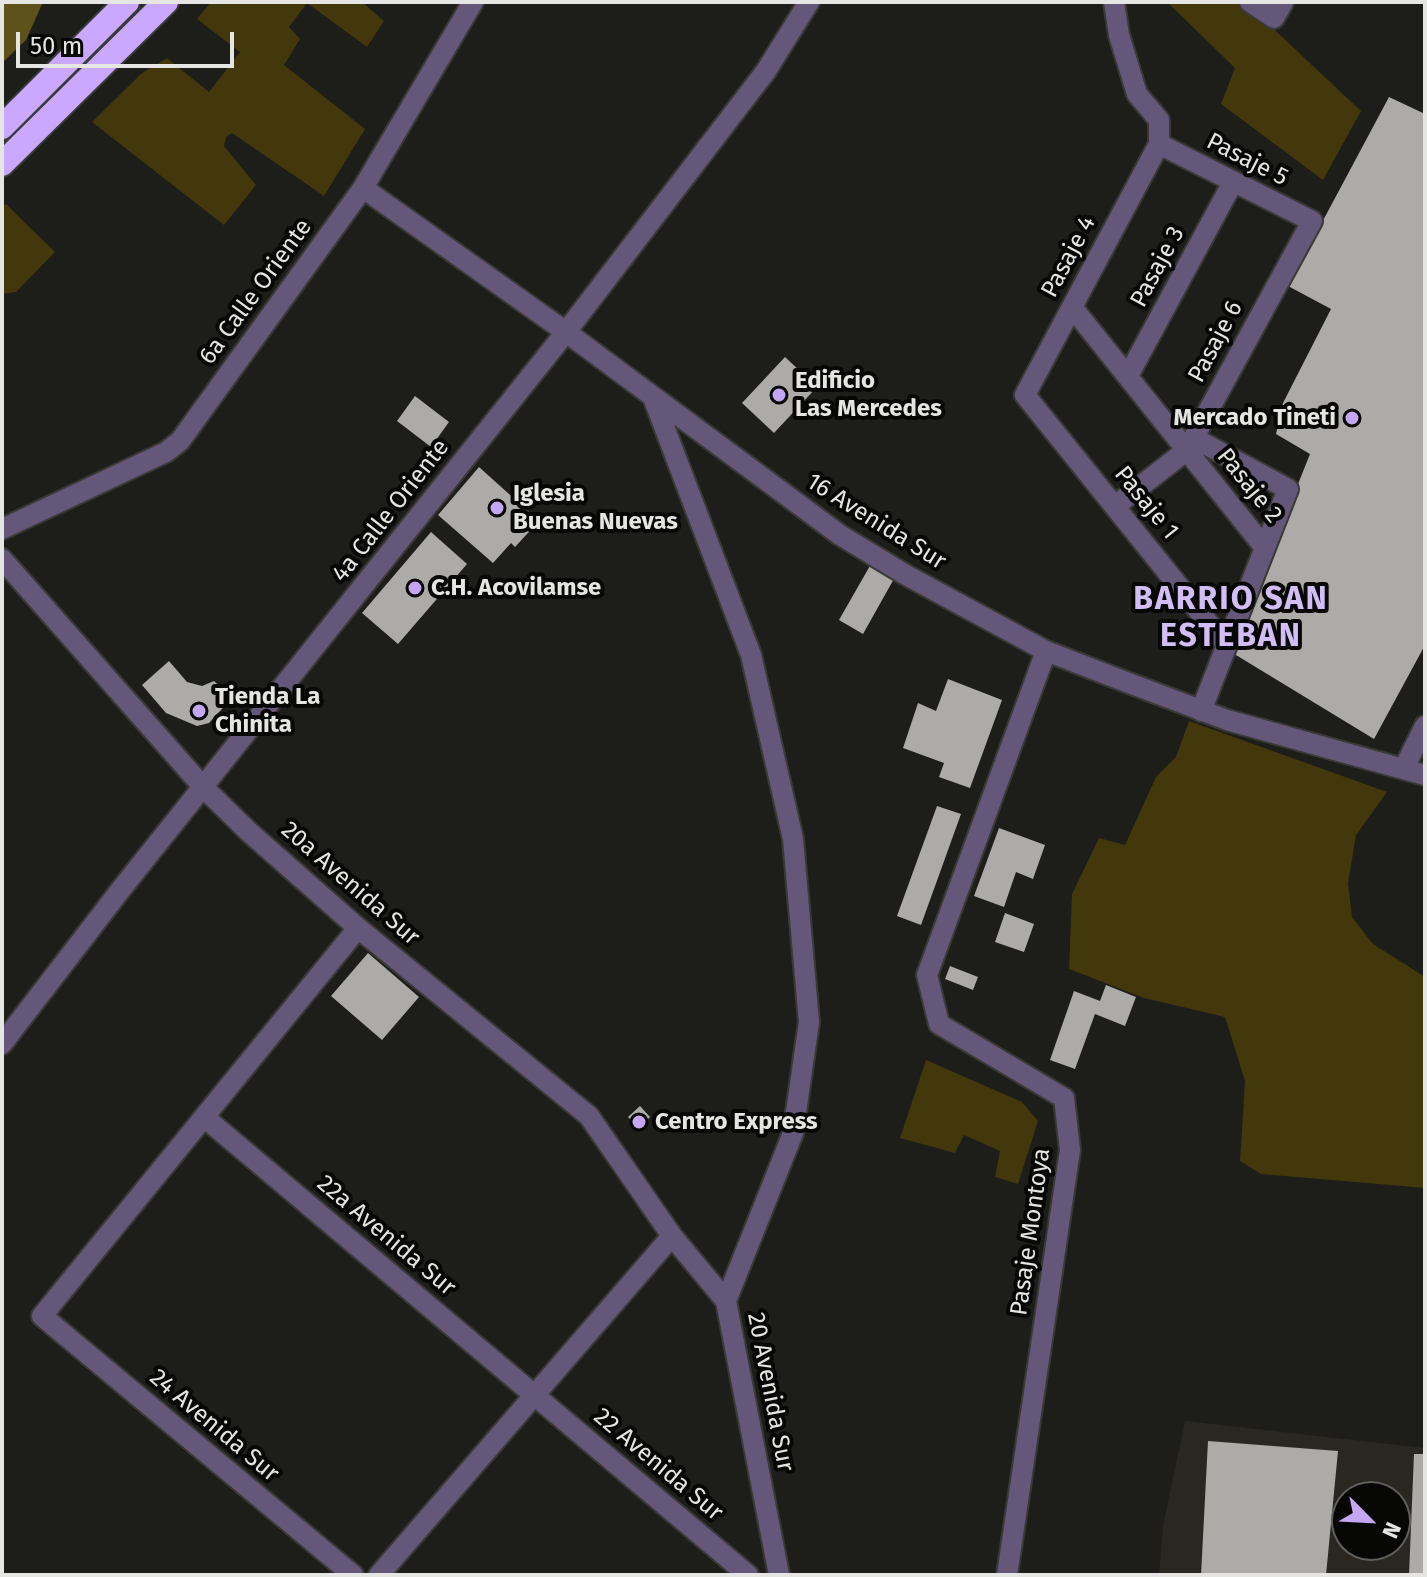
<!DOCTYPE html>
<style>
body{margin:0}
#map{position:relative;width:1427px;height:1577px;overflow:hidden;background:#1d1d1a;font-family:"Fira Sans",sans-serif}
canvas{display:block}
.frame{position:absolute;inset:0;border:4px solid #e5e5e3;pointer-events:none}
.north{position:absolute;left:1331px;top:1481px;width:80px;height:80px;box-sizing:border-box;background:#070706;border:2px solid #60605e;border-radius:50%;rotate:114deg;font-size:22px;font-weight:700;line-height:32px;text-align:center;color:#e5e5e3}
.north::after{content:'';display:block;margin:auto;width:28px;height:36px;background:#c3a7f2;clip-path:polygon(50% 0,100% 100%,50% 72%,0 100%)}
.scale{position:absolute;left:16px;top:32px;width:218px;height:36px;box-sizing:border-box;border:4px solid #e5e5e3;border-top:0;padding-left:10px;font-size:24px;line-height:28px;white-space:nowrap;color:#e5e5e3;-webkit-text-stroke:6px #070706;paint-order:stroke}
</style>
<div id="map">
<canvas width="1427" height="1577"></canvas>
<div class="frame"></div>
<div class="north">N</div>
<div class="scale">50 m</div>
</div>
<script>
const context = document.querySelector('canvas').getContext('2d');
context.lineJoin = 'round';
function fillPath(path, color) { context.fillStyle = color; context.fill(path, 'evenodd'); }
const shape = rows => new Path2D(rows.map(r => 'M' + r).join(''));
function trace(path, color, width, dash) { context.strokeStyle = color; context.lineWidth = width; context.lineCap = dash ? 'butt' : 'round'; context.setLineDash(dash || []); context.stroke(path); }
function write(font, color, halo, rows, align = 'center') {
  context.font = font + ' "Fira Sans",sans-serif'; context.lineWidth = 8; context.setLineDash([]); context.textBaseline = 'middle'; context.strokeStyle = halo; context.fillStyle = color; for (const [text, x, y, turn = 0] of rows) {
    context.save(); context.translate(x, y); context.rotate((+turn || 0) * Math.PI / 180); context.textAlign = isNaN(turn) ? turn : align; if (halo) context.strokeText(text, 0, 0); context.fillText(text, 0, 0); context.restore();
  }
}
const built = shape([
 [1185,1421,1425,1448,1425,1575,1159,1575,1163,1526],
 [1347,1497,1395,1497,1395,1545,1347,1545]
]);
const green = shape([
 [211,2,362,2,384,21,367,47,307,3,289,27,300,39,284,65,365,129,324,196,232,133,226,137,224,146,256,185,224,225,92,122,142,73,167,58,209,92,240,52,197,19],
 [1167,2,1239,2,1264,20,1361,111,1323,180,1221,104,1235,68],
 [6,204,55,252,16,292,2,294,2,208],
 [1189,721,1387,792,1356,835,1348,883,1352,917,1373,944,1425,977,1425,1188,1261,1174,1240,1161,1245,1081,1225,1017,1144,998,1069,969,1072,894,1099,838,1125,845,1156,777,1176,757],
 [926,1060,1022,1102,1038,1121,1018,1184,995,1177,1000,1151,964,1135,955,1153,900,1138]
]);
const water = shape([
 [2,2,43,2,26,40,2,63]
]);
const building = shape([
 [1389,97,1425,114,1425,645,1374,739,1231,652,1310,454,1276,434,1283,403,1331,309,1288,286],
 [785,357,817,387,774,433,742,403],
 [415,396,449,422,431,447,397,421],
 [479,467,539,521,515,547,511,543,493,563,438,515],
 [431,532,467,564,398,644,362,613],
 [871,564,895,577,863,634,839,620],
 [169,661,187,682,202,686,214,681,232,698,209,723,197,726,166,713,142,685],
 [948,679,1002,700,970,788,939,777,944,763,903,748,918,703,936,711],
 [937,806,961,814,921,925,897,916],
 [999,828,1045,845,1033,879,1016,872,1004,907,974,896],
 [1005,913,1034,924,1024,952,995,942],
 [368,953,419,997,382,1040,331,996],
 [950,966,978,977,973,990,945,979],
 [1106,985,1136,997,1125,1026,1095,1014,1075,1069,1050,1060,1074,991,1100,1001],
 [640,1106,650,1117,639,1128,628,1117],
 [1208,1441,1338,1451,1326,1575,1201,1575],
 [1414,1454,1425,1454,1425,1575,1409,1575]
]);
const minor = shape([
 [1114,2,1119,35,1137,94,1159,120,1159,144,1025,395,1226,645],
 [1250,2,1274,18,1283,2],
 [363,188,566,332,840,535,906,575,1046,651,1121,680,1227,720,1425,775],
 [1072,307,1265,548],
 [1128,376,1233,182],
 [654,400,751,655,793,839,809,1022,793,1133,726,1301],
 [1194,438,1288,489,1201,711],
 [1115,506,1187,450,1312,221,1159,144],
 [2,529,166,452,180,441,363,188,473,2],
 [2,559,204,788,248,831,358,928,589,1116,672,1236,726,1301,779,1575],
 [1404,768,1425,726],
 [2,1044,122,888,566,332,766,71,809,2],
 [204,1117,748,1575],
 [353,1575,42,1316,358,928],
 [379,1575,672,1236],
 [1007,1575,1070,1150,1064,1098,939,1024,927,975,1046,651]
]);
const highway = shape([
 [2,127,127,2],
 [2,164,166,2]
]);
const markers = [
 [779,395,8,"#c3a7f2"],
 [1352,418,8,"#c3a7f2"],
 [497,508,8,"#c3a7f2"],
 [415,588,8,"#c3a7f2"],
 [199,711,8,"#c3a7f2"],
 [639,1122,8,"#c3a7f2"]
];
const streetNames = [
 ["Pasaje 5",1247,160,27],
 ["Pasaje 4",1069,257,-62],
 ["Pasaje 3",1158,267,-62],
 ["6a Calle Oriente",256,292,-54],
 ["Pasaje 6",1216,342,-62],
 ["Pasaje 2",1249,486,51],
 ["Pasaje 1",1146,503,51],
 ["4a Calle Oriente",391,511,-52],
 ["16 Avenida Sur",876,522,32],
 ["20a Avenida Sur",350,884,41],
 ["Pasaje Montoya",1031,1232,-82],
 ["22a Avenida Sur",386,1236,40],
 ["20 Avenida Sur",770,1392,79],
 ["24 Avenida Sur",214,1426,40],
 ["22 Avenida Sur",658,1465,40]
];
const poiNames = [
 ["Edificio",795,381],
 ["Las Mercedes",795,409],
 ["Mercado Tineti",1336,418,"right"],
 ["Iglesia",513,494],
 ["Buenas Nuevas",513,522],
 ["C.H. Acovilamse",431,588],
 ["Tienda La",215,697],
 ["Chinita",215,725],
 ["Centro Express",655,1122]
];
const districtNames = [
 ["BARRIO SAN",1231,600],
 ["ESTEBAN",1231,637]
];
fillPath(built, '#292720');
fillPath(green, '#42380b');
fillPath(water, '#5e521b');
fillPath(building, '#acaba8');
trace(minor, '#393936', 24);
trace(highway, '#393936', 28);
trace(minor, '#645779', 20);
trace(highway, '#c9a8fe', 24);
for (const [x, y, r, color] of markers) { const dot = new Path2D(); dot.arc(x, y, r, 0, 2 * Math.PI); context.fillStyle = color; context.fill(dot); trace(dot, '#070706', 3); }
write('24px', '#e5e5e3', '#070706', streetNames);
write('bold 24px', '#e5e5e3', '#070706', poiNames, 'left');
context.letterSpacing = '2px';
write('bold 32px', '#d2bef6', '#070706', districtNames);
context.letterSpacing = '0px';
</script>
